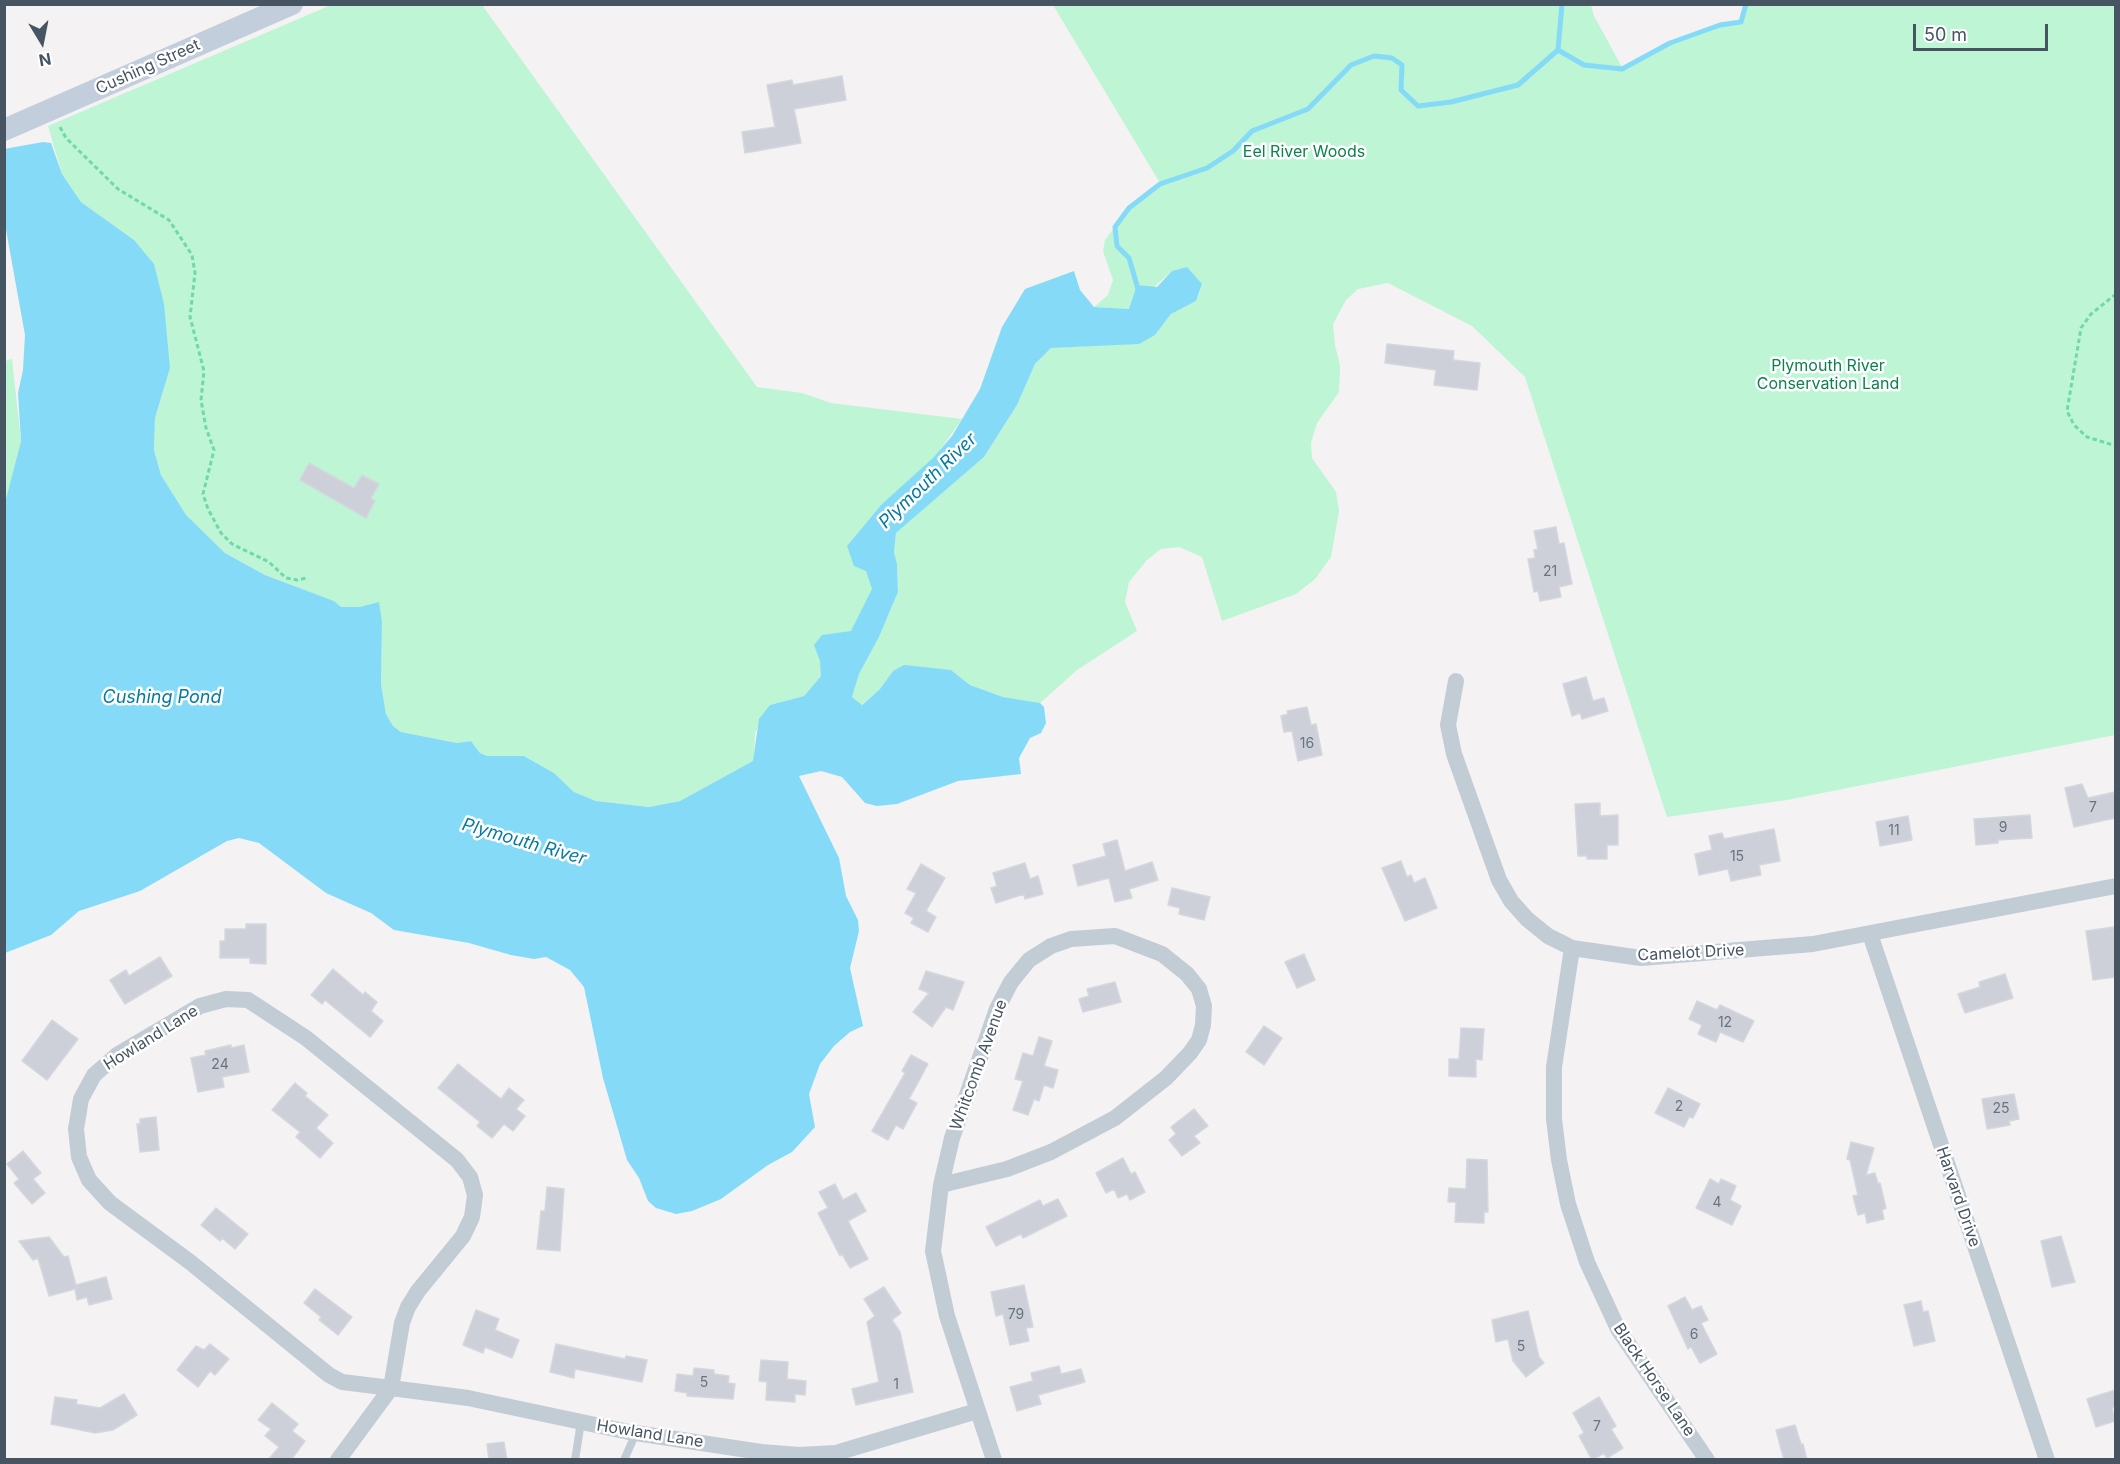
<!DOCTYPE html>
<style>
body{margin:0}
#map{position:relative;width:2120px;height:1464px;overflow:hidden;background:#f4f2f2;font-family:Inter,sans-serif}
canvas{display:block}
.frame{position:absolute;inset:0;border:6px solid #475462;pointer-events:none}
.north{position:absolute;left:12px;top:12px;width:60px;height:60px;-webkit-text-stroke:4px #fff;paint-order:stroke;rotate:170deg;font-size:16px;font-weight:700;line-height:24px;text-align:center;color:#475462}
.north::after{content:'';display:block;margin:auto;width:21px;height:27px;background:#475462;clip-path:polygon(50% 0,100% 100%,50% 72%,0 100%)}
.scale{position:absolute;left:1913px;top:24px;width:135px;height:27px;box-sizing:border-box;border:3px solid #475462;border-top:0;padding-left:8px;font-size:18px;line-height:21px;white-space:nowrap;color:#475462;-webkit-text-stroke:4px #fff;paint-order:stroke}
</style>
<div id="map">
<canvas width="2120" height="1464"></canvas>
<div class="frame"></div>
<div class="north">N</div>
<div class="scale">50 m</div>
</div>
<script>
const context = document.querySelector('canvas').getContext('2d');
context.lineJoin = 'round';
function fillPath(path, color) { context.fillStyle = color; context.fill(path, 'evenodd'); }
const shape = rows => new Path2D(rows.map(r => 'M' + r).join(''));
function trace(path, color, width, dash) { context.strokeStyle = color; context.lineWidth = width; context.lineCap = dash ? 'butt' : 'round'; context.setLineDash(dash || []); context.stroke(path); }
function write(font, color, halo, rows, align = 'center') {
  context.font = font + ' Inter,sans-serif'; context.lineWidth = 5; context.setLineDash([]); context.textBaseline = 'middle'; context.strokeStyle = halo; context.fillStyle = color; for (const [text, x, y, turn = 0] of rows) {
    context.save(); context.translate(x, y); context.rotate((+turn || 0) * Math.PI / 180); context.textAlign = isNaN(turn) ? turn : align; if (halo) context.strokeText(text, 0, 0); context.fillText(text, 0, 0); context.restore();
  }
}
const green = shape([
 [331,5,482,5,757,387,802,393,831,403,962,419,934,458,883,503,866,571,873,589,851,632,823,635,821,676,804,696,770,705,755,733,754,761,680,801,649,807,596,801,574,792,554,773,524,756,487,756,480,753,471,741,457,743,401,732,393,726,386,714,381,684,382,622,360,607,340,607,334,601,265,575,225,553,185,515,161,475,154,450,155,418,170,368,134,240,81,202,62,174,48,126],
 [1053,5,1591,5,1594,16,1623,69,1670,43,1720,25,1741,22,1746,5,2115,5,2115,735,1787,800,1667,817,1525,377,1472,326,1388,283,1358,289,1346,300,1333,324,1335,345,1340,366,1339,392,1317,423,1311,443,1312,458,1336,492,1339,511,1331,557,1315,579,1296,594,1222,621,1202,557,1179,547,1161,549,1147,560,1129,582,1125,602,1137,631,1077,670,1040,703,1003,697,970,685,951,670,893,671,880,689,861,705,852,697,859,674,879,637,898,592,897,564,894,552,896,533,984,457,1017,405,1035,364,1051,348,1088,346,1155,335,1171,314,1196,301,1202,285,1187,267,1172,271,1129,309,1094,307,1108,295,1113,280,1103,251,1105,240,1129,208,1160,183],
 [12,359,21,441,5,507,5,361]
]);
const water = shape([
 [43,142,51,143,62,174,81,202,134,240,154,264,164,304,170,368,155,418,154,450,161,475,186,515,225,553,265,575,334,601,341,607,360,607,379,602,382,622,381,684,386,714,393,726,401,732,457,743,471,741,480,753,487,756,524,756,554,773,574,792,596,801,649,807,680,801,753,761,759,719,770,705,804,696,821,676,820,661,814,645,822,635,851,631,872,589,866,571,854,566,847,546,883,503,933,458,952,436,980,389,1002,327,1025,289,1074,271,1080,290,1094,307,1129,309,1137,285,1157,287,1172,271,1187,267,1202,284,1196,301,1171,314,1155,335,1139,344,1051,348,1035,364,1017,405,984,457,896,533,894,552,897,564,898,592,879,637,859,674,852,697,862,705,880,689,893,671,904,665,951,670,970,685,1003,697,1040,703,1044,707,1046,723,1041,733,1030,738,1019,758,1021,774,958,781,897,804,877,806,865,803,842,777,821,771,799,776,839,858,846,896,858,920,859,931,850,968,863,1026,850,1032,834,1046,820,1064,809,1094,815,1127,792,1152,768,1165,721,1199,692,1211,676,1214,656,1208,648,1201,639,1178,627,1160,603,1078,584,987,570,970,546,957,534,959,511,955,469,943,394,930,371,913,326,893,259,843,239,838,227,841,140,891,79,911,51,935,5,953,4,507,21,441,18,393,23,370,25,335,5,224,4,149]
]);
const stream = shape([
 [1558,50,1562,4],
 [1138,289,1129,258,1117,246,1115,227,1129,208,1160,184,1207,168,1233,151,1252,131,1308,109,1351,65,1374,56,1392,58,1402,65,1401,90,1418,106,1451,102,1518,85,1558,50,1584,65,1622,69,1670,43,1720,25,1741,22,1746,4]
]);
const building = shape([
 [842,76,846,100,794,109,801,143,745,153,742,132,775,127,767,85,792,80,793,85,842,76],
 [1387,344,1454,351,1453,360,1480,363,1477,390,1434,385,1436,370,1385,363,1387,344],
 [309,463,354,488,362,475,379,484,371,498,375,501,366,518,300,480,309,463],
 [1556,527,1559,544,1564,543,1572,584,1559,587,1561,597,1540,601,1538,591,1534,592,1528,559,1535,558,1534,550,1538,549,1534,531,1556,527],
 [1586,677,1593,701,1604,698,1608,711,1582,719,1580,713,1572,716,1563,684,1586,677],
 [1307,707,1311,725,1316,724,1322,755,1298,761,1292,731,1284,732,1281,716,1288,714,1287,711,1307,707],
 [2082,784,2088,798,2115,792,2115,818,2074,827,2065,788,2082,784],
 [1600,803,1600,816,1618,815,1618,845,1607,845,1607,859,1587,859,1587,856,1578,856,1575,804,1600,803],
 [2030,815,2032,838,1998,840,1998,843,1976,845,1974,819,2030,815],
 [1908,816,1912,840,1880,846,1876,822,1908,816],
 [1774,829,1780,861,1759,865,1761,875,1731,881,1728,869,1699,875,1695,854,1712,850,1709,836,1722,833,1724,839,1774,829],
 [1117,840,1125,871,1152,862,1158,880,1129,889,1132,898,1115,902,1109,878,1078,886,1073,865,1106,856,1103,844,1117,840],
 [1401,861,1407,877,1411,875,1414,883,1425,878,1437,908,1405,921,1382,868,1401,861],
 [1025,863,1030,879,1038,876,1043,894,1025,899,1024,894,996,903,991,888,997,886,993,873,1025,863],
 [921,864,945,878,926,911,936,917,928,932,911,923,914,918,905,913,916,893,907,889,921,864],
 [1172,888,1210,897,1204,920,1179,914,1180,908,1168,905,1172,888],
 [246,924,266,924,266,964,250,963,250,958,220,958,220,941,225,941,225,929,246,929,246,924],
 [2114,927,2115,977,2093,980,2086,931,2114,927],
 [1304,954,1315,980,1297,988,1285,962,1304,954],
 [160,957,172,976,125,1004,110,980,126,970,129,976,160,957],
 [333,969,363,995,365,992,377,1002,371,1011,383,1021,370,1037,325,1000,322,1004,311,995,333,969],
 [926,971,964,982,953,1010,946,1007,932,1027,913,1012,929,993,919,989,926,971],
 [2005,974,2013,998,1965,1013,1958,994,1980,987,1979,982,2005,974],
 [1115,982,1121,1002,1083,1012,1079,999,1089,996,1087,989,1115,982],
 [1697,1001,1717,1010,1720,1005,1754,1021,1743,1042,1720,1032,1716,1042,1698,1034,1702,1025,1689,1019,1697,1001],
 [52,1020,78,1039,47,1080,22,1061,52,1020],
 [1264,1026,1282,1038,1264,1065,1246,1052,1264,1026],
 [1461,1028,1484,1029,1482,1060,1476,1059,1476,1077,1449,1076,1449,1059,1459,1059,1461,1028],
 [1039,1037,1052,1041,1044,1066,1058,1070,1053,1088,1044,1085,1039,1101,1034,1099,1028,1115,1013,1110,1023,1081,1015,1079,1023,1053,1033,1056,1039,1037],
 [231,1045,231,1048,244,1045,249,1072,222,1077,224,1087,198,1092,191,1058,206,1055,205,1051,231,1045],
 [911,1055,928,1064,909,1099,917,1103,903,1129,896,1125,888,1140,872,1131,905,1073,902,1071,911,1055],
 [458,1064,501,1099,509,1088,524,1100,516,1109,525,1116,513,1131,504,1124,492,1138,477,1126,480,1122,438,1088,458,1064],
 [295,1083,307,1093,305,1096,328,1115,316,1128,333,1143,320,1158,296,1137,300,1132,272,1110,295,1083],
 [1668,1088,1700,1104,1693,1118,1689,1117,1684,1127,1655,1113,1668,1088],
 [2014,1094,2019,1119,2009,1121,2010,1125,1987,1129,1982,1099,2014,1094],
 [1194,1109,1208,1126,1194,1136,1200,1143,1182,1156,1169,1140,1176,1134,1171,1127,1194,1109],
 [156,1117,159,1150,140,1152,137,1124,140,1124,140,1119,156,1117],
 [1851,1142,1874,1148,1866,1175,1875,1173,1878,1184,1880,1183,1886,1208,1882,1210,1884,1219,1867,1223,1865,1213,1858,1215,1853,1196,1858,1195,1850,1160,1847,1159,1851,1142],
 [23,1151,41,1173,33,1179,45,1193,32,1204,14,1183,19,1179,7,1164,23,1151],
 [1123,1158,1131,1174,1135,1172,1145,1192,1130,1200,1127,1194,1118,1198,1114,1189,1106,1193,1096,1173,1123,1158],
 [1467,1159,1487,1160,1488,1212,1484,1212,1484,1223,1455,1222,1456,1202,1448,1202,1449,1188,1466,1189,1467,1159],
 [1710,1179,1719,1184,1721,1179,1736,1186,1730,1200,1741,1206,1732,1225,1696,1208,1710,1179],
 [835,1184,843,1200,856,1193,866,1211,848,1221,868,1259,850,1268,842,1254,840,1256,818,1213,828,1208,819,1192,835,1184],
 [547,1187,564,1189,560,1251,537,1249,541,1211,545,1211,547,1187],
 [1058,1199,1067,1216,1023,1238,1021,1234,996,1246,986,1227,1040,1200,1043,1206,1058,1199],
 [216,1208,248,1234,235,1249,222,1238,220,1241,201,1225,216,1208],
 [2061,1236,2075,1282,2052,1287,2041,1241,2061,1236],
 [49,1237,64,1257,68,1256,76,1285,106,1277,112,1299,89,1305,87,1297,77,1300,75,1289,49,1296,38,1258,33,1260,19,1241,49,1237],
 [1024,1285,1033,1327,1026,1328,1029,1341,1010,1345,1003,1314,996,1316,991,1292,1024,1285],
 [884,1287,901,1313,892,1320,900,1332,913,1392,856,1405,852,1389,879,1382,867,1322,875,1316,864,1299,884,1287],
 [315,1289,352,1317,338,1335,319,1320,321,1317,304,1303,315,1289],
 [1685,1297,1692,1310,1701,1306,1708,1320,1701,1323,1717,1354,1700,1363,1691,1347,1688,1349,1668,1306,1685,1297],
 [1921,1301,1923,1312,1928,1311,1935,1341,1914,1346,1904,1305,1921,1301],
 [476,1310,499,1319,495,1330,519,1340,512,1358,485,1347,483,1353,463,1345,476,1310],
 [1528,1311,1539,1357,1544,1363,1526,1377,1513,1361,1508,1339,1496,1342,1492,1320,1528,1311],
 [210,1344,229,1359,215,1375,210,1371,198,1387,177,1370,196,1346,204,1350,210,1344],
 [556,1344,625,1359,626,1356,647,1360,642,1382,575,1369,574,1378,550,1372,556,1344],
 [761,1360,788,1362,787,1379,806,1381,805,1395,795,1394,795,1402,766,1400,767,1382,759,1381,761,1360],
 [1059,1366,1061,1374,1081,1369,1085,1382,1038,1395,1041,1404,1017,1411,1010,1387,1033,1381,1031,1373,1059,1366],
 [694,1368,714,1370,714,1374,729,1376,728,1383,735,1384,733,1399,687,1396,687,1393,675,1391,677,1374,693,1376,694,1368],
 [2115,1390,2115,1406,2112,1408,2115,1421,2096,1427,2087,1399,2115,1390],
 [124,1394,137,1415,113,1430,95,1433,51,1424,55,1397,77,1400,76,1404,100,1408,124,1394],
 [1599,1397,1616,1426,1611,1429,1623,1448,1607,1458,1604,1453,1592,1460,1579,1436,1584,1433,1573,1413,1599,1397],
 [272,1403,298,1424,292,1431,305,1441,291,1460,268,1460,279,1447,265,1436,271,1429,258,1420,272,1403],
 [1795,1425,1801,1444,1803,1444,1807,1460,1784,1460,1776,1430,1795,1425],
 [504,1442,507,1460,489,1460,487,1444,504,1442]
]);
const path = shape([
 [60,127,66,138,118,189,169,220,192,255,195,273,190,317,204,371,201,400,206,428,214,450,203,494,208,509,221,533,232,544,269,562,286,578,297,580,307,578],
 [2116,294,2091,314,2081,328,2067,411,2074,425,2087,437,2116,446]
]);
const lane = shape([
 [575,1460,581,1422],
 [624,1460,636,1433]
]);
const street = shape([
 [1456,681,1448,725,1454,754,1499,880,1511,901,1527,919,1548,936,1572,948,1641,958,1813,944,2116,886],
 [1870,934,2047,1460],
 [1572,948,1554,1067,1554,1119,1559,1160,1568,1204,1587,1262,1618,1329,1707,1460],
 [941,1185,1007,1169,1051,1152,1115,1118,1166,1078,1190,1053,1199,1040,1203,1025,1204,1006,1199,989,1187,974,1162,954,1115,936,1071,939,1051,946,1029,960,1011,982,997,1009,952,1138,941,1185,933,1251,947,1316,994,1460],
 [391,1388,342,1382,329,1375,190,1262,110,1203,89,1180,79,1157,76,1129,81,1099,94,1075,117,1055,200,1006,226,999,248,1000,306,1038,457,1160,470,1177,475,1195,472,1217,463,1236,418,1291,408,1307,402,1323,391,1388,468,1398,629,1432,761,1452,799,1455,836,1453,977,1411],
 [338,1460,391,1388]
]);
const secondary = shape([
 [4,130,292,4]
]);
const numberNames = [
 ["21",1550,572],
 ["16",1307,744],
 ["7",2093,808],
 ["9",2003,828],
 ["11",1894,831],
 ["15",1737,857],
 ["12",1725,1023],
 ["24",220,1065],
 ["2",1679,1107],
 ["25",2001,1109],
 ["4",1717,1203],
 ["79",1016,1315],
 ["6",1694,1335],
 ["5",1521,1347],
 ["5",704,1383],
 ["1",896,1385],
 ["7",1597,1427]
];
const streetNames = [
 ["Cushing Street",148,67,-24],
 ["Camelot Drive",1691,953,-3],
 ["Howland Lane",151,1038,-32],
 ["Whitcomb Avenue",979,1065,-70],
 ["Harvard Drive",1958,1197,71],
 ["Black Horse Lane",1654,1380,56],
 ["Howland Lane",650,1434,9]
];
const parkNames = [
 ["Eel River Woods",1304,152],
 ["Plymouth River",1828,366],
 ["Conservation Land",1828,384]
];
const waterNames = [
 ["Plymouth River",928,481,-44],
 ["Cushing Pond",162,698],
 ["Plymouth River",524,842,16]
];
fillPath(green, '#bdf5d5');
fillPath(water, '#85dbf7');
trace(stream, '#85dbf7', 5);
fillPath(building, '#cdd0d8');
trace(building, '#d5d7de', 1.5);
trace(path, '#70d8a9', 3, [4.5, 3]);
trace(lane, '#c1ccd5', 8);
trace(street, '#c1ccd5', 16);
trace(secondary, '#c3cedc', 22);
write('14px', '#687380', null, numberNames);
write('16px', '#475462', '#fff', streetNames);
write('16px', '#0c824c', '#fff', parkNames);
write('italic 18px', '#037ba2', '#fff', waterNames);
</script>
